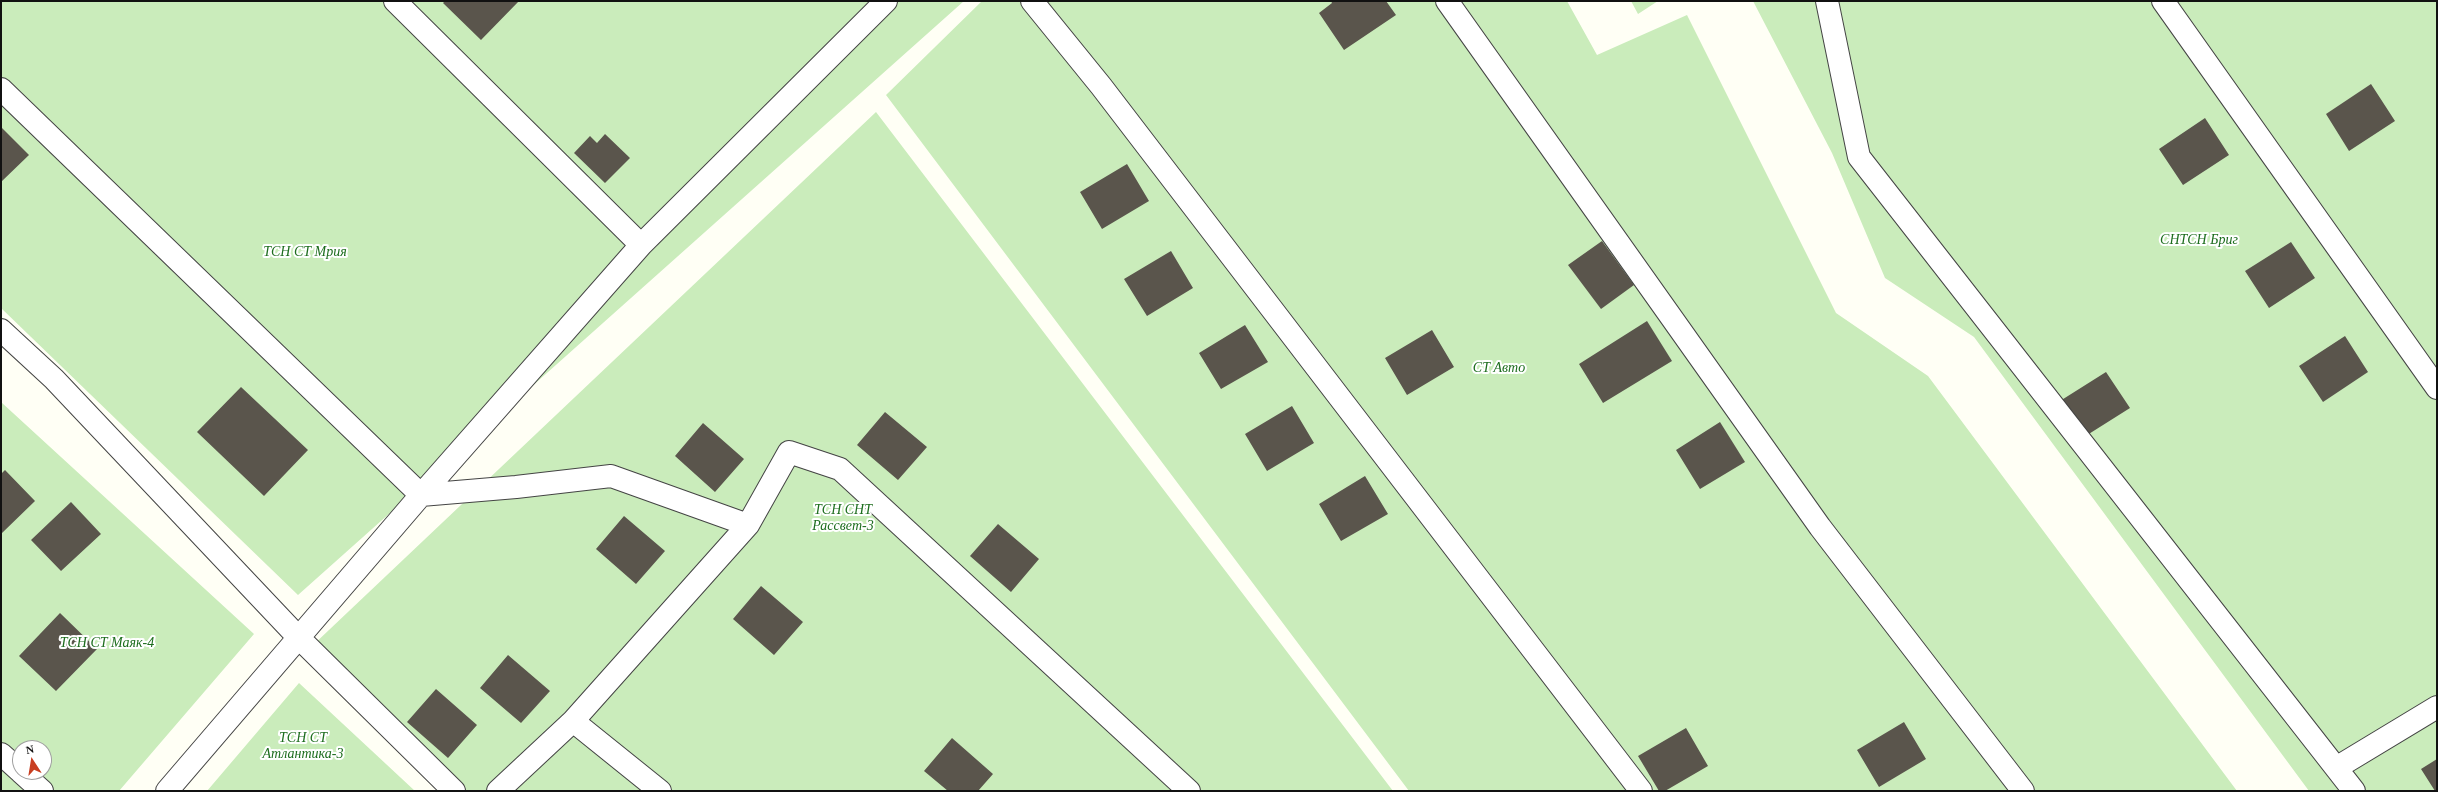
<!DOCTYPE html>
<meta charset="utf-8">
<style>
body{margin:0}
#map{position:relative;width:2438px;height:792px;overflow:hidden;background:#fffff5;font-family:Georgia,serif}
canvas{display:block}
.frame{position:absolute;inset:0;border:2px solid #111;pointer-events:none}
.north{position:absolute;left:12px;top:740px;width:40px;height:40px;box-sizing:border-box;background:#fff;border:1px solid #a0a0a0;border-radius:50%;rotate:348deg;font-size:11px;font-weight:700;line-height:16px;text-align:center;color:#111}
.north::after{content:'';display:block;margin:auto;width:14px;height:18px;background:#c83e21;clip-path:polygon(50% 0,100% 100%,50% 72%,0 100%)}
</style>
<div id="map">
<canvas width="2438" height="792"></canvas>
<div class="frame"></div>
<div class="north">N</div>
</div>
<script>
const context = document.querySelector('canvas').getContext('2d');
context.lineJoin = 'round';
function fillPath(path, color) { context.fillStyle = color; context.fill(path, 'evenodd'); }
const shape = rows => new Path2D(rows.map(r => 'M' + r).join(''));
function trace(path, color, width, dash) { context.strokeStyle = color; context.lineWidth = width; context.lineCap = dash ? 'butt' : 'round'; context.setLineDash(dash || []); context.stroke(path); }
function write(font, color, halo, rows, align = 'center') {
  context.font = font + ' Georgia,serif'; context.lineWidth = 4; context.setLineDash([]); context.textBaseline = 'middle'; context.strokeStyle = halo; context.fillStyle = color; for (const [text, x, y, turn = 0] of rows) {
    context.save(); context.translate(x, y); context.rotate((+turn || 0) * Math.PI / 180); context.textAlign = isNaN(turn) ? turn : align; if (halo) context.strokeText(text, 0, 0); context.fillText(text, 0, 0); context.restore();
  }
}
const green = shape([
 [1,1,964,1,298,595,1,308],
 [982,1,1567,1,1597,55,1687,15,1836,313,1928,376,2237,791,1409,791,886,95],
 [1631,1,1658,1,1638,14],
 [1753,1,2437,1,2437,791,2309,791,1974,337,1885,278,1832,153],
 [876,112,1393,791,464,791,311,647],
 [1,402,254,634,119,791,1,791],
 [20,748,44,748,44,772,20,772],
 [299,683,415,791,207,791]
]);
const building = shape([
 [445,1,519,1,481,40,443,3],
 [1331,1,1386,1,1396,15,1344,50,1319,13,1332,3],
 [2371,84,2395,121,2349,151,2326,114],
 [2205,118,2229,155,2183,185,2159,149],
 [1,127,29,155,1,182],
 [605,134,630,158,605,183,574,153,590,136,597,143],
 [1127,164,1149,201,1102,229,1080,192],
 [1602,241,1634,285,1601,309,1568,265],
 [2291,242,2315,278,2269,308,2245,271],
 [1171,251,1193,288,1147,316,1124,279],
 [1647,321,1672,361,1603,403,1579,364],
 [1245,325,1268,362,1221,389,1199,353],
 [1432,330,1454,367,1407,395,1385,358],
 [2345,336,2368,372,2323,402,2299,366],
 [2106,372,2130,408,2084,437,2060,401],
 [241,387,308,450,264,496,197,432],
 [1292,406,1314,443,1267,471,1245,434],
 [885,412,927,447,898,480,857,445],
 [1720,422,1745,462,1700,489,1676,450],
 [703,423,744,459,715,492,675,456],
 [5,470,35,501,1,534,1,474],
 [1365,476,1388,514,1341,541,1319,504],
 [71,502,101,534,61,571,31,540],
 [624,516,665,551,636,584,596,549],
 [998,524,1039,559,1011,592,970,556],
 [761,586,803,622,774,655,733,619],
 [60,613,97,649,56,691,19,656],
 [508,655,550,691,521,723,480,688],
 [436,689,477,725,448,758,407,722],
 [1904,722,1926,759,1879,787,1857,750],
 [1686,728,1708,766,1665,791,1659,791,1638,756],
 [952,738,993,774,978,791,948,791,924,771],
 [2437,759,2437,791,2435,791,2421,769]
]);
const minor = shape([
 [395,1,641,245],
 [1032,1,1101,86,1641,791],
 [1447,1,1820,527,2023,791],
 [1827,1,1859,157,2354,791],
 [2163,1,2437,388],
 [1,89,421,495,516,487,611,476,748,525],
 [1,330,54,379,298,637,454,791],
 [573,721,660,791],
 [1,754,20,771],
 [2336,768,2437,707],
 [21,772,42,791],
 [167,791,421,495,641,245,886,1],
 [498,791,573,721,748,525,789,452,840,469,1189,791]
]);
const parkNames = [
 ["СНТСН Бриг",2199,240],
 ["ТСН СТ Мрия",305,252],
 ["СТ Авто",1499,368],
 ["ТСН СНТ",843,510],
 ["Рассвет-3",843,526],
 ["ТСН СТ Маяк-4",107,643],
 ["ТСН СТ",303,738],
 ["Атлантика-3",303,754]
];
fillPath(green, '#caecbb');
fillPath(building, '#5a554c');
trace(minor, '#444', 24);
trace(minor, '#fff', 22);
write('italic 14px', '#1d6d1e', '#fff', parkNames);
</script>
